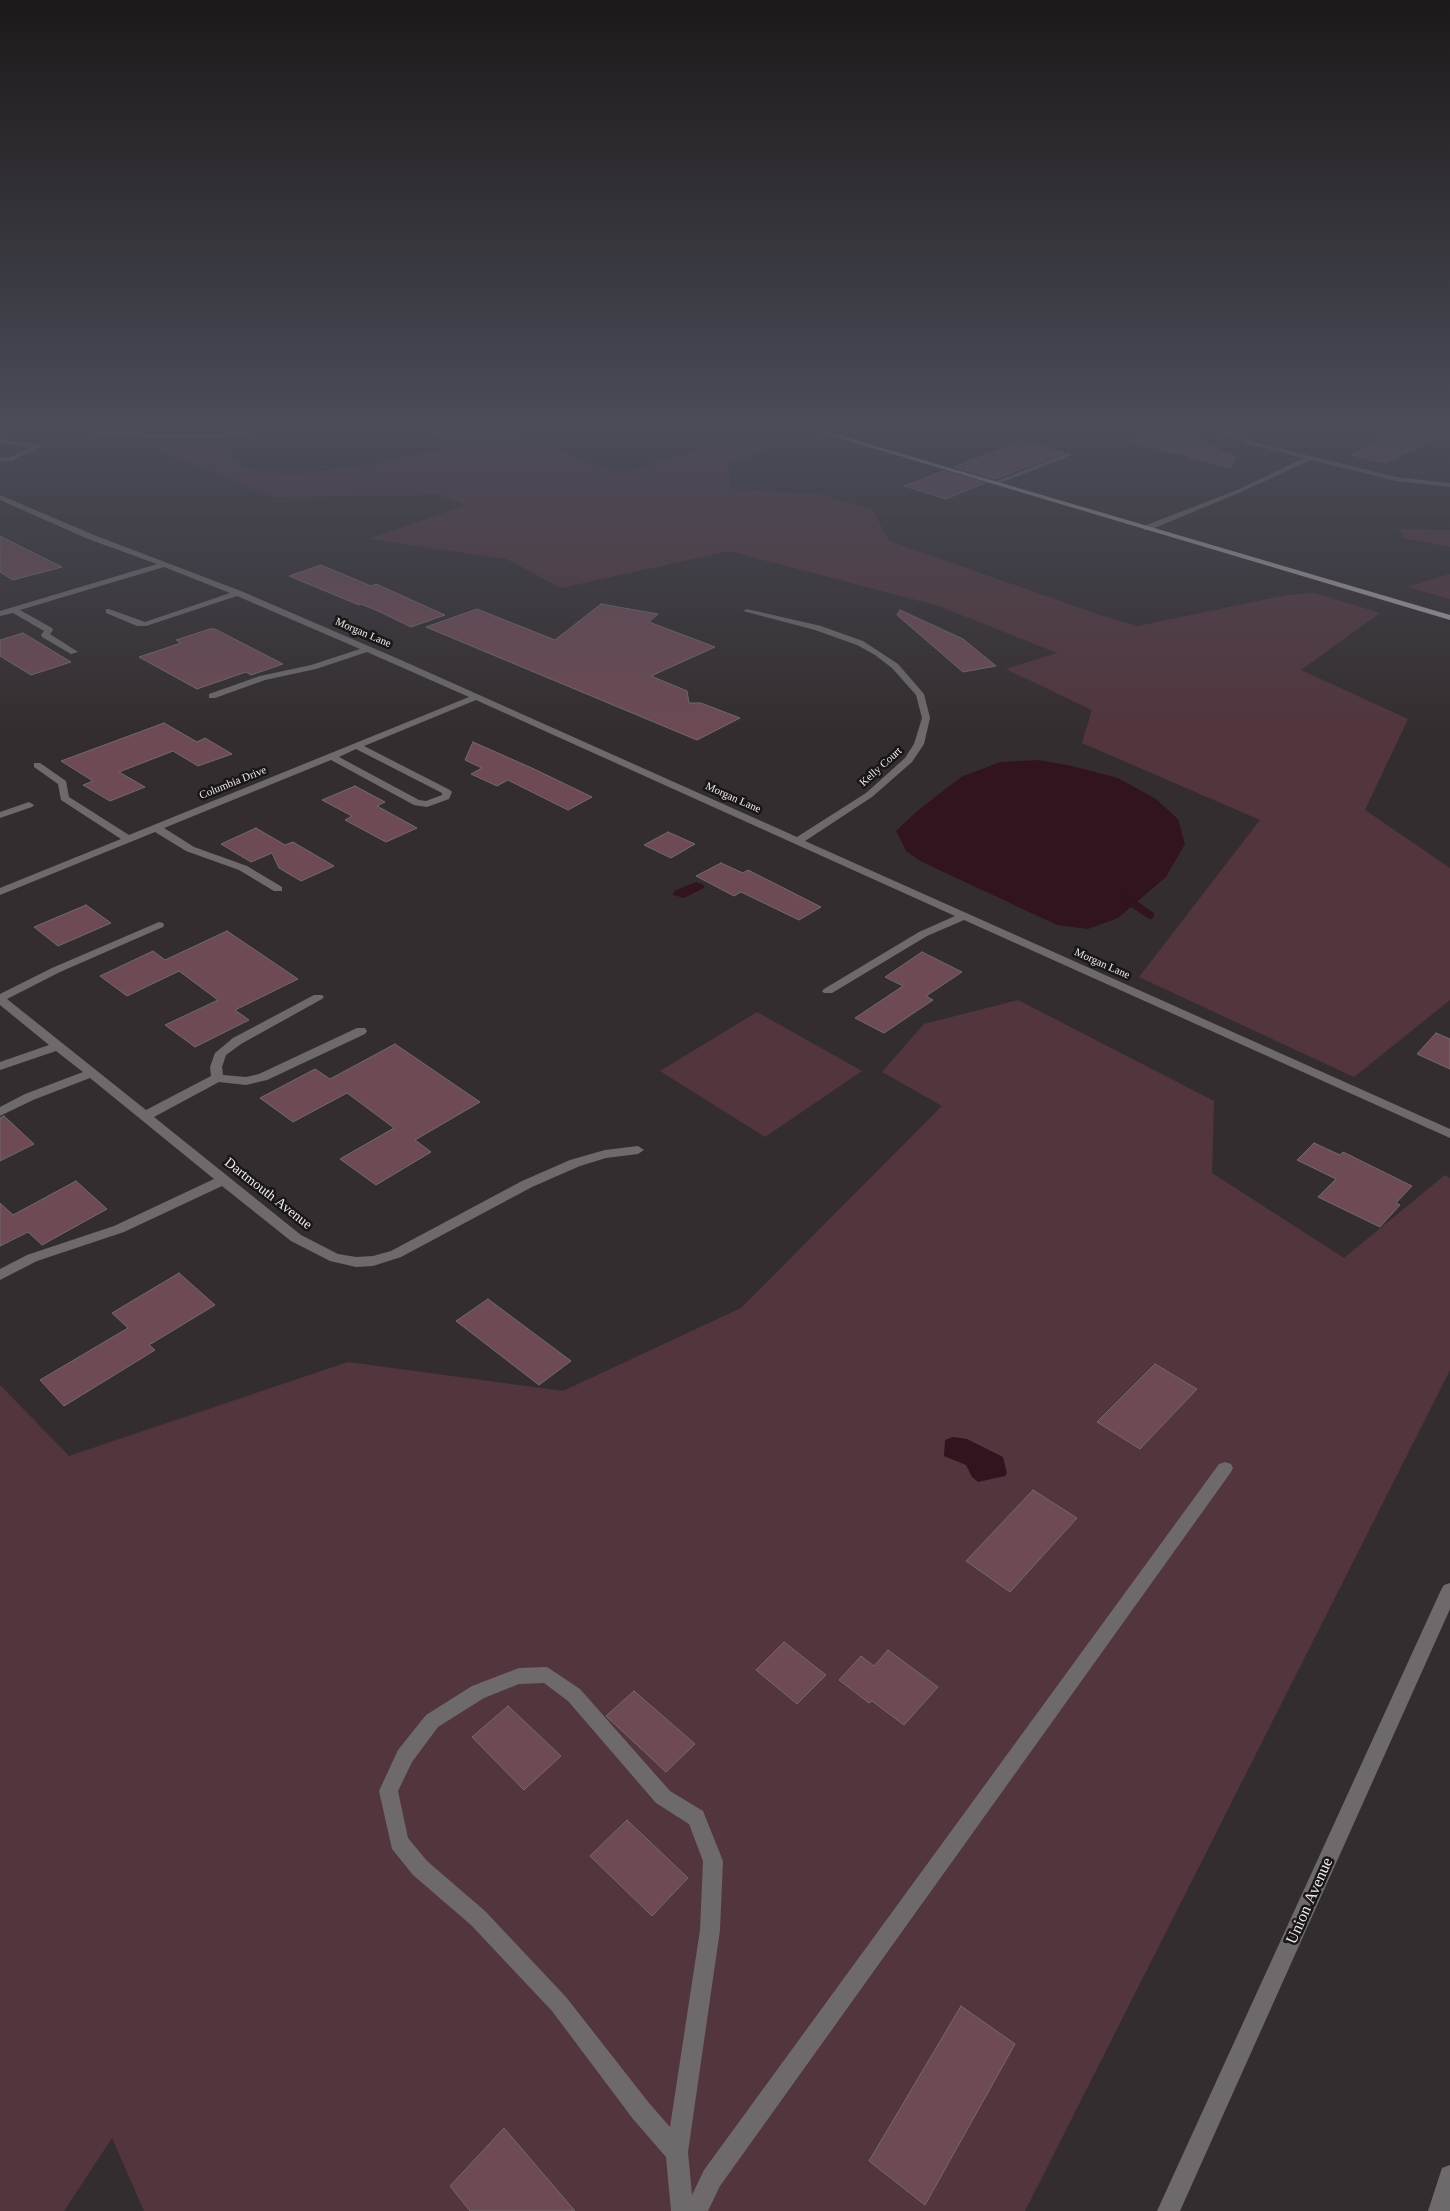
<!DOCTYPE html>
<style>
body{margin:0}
canvas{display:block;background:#342d2f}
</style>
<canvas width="1450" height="2211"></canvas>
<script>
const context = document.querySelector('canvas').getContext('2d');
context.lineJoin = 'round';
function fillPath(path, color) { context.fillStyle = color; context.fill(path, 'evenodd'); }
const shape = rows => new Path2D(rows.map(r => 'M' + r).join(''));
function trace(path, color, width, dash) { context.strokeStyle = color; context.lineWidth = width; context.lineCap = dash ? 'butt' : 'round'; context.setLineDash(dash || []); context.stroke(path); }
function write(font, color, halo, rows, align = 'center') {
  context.font = font + ' "Times New Roman",serif'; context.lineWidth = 5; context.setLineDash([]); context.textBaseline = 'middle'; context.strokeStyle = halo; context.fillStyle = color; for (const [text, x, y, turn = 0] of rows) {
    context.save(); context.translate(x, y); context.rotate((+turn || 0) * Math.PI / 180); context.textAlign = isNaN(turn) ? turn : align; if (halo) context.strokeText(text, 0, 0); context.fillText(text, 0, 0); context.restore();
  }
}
const green = shape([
 [428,427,494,427,620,474,737,438,771,448,728,464,730,488,821,495,872,509,889,541,1103,616,1138,626,1287,595,1314,593,1380,613,1301,670,1408,719,1365,810,1450,868,1450,1000,1354,1077,1139,977,1260,820,1082,743,1092,710,1006,669,1057,653,939,606,729,551,561,588,507,559,369,539,466,505,440,495,273,497,156,450,153,441,223,438,230,455,244,467,268,473,298,474,367,465,470,443],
 [1398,529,1450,530,1450,547,1404,538],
 [1450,574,1450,599,1407,587],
 [1018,1000,1214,1101,1212,1173,1344,1258,1445,1175,1450,1178,1450,1370,1025,2211,144,2211,112,2138,64,2211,0,2211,0,1385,69,1456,348,1362,563,1391,741,1308,942,1106,882,1072,924,1024],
 [757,1012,862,1071,765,1137,660,1071]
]);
const water = shape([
 [1039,760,1072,766,1118,778,1156,799,1178,819,1185,844,1166,877,1118,918,1088,929,1057,925,922,862,906,851,896,831,916,812,961,777,1000,762],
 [696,882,704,885,704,888,684,898,673,895,674,891],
 [953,1437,967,1439,1003,1457,1007,1473,1005,1476,978,1482,972,1477,966,1465,944,1456,945,1440]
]);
const stream = shape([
 [1125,898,1150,915]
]);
const building = shape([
 [1405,427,1450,427,1450,432,1385,463,1351,455,1405,427],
 [1184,433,1235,457,1231,468,1131,441,1184,433],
 [1022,441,1064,453,995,479,954,467,1022,441],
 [944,471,985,483,946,499,904,486,944,471],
 [0,536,62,567,13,580,0,572,0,536],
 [321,565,371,586,376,584,445,615,411,627,378,611,361,604,359,605,289,576,321,565],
 [601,604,658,614,649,622,715,647,651,676,687,691,689,703,701,703,740,718,697,740,426,627,477,609,555,640,601,604],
 [900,610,963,639,996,666,963,672,897,615,900,610],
 [210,629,215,629,283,664,251,675,246,672,197,689,139,657,181,643,176,640,210,629],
 [23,633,71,662,31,675,0,656,0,640,23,633],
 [164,723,197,742,205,738,232,754,198,766,173,751,119,772,145,787,110,801,83,785,93,781,61,761,164,723],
 [473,742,534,769,592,797,568,810,508,780,497,786,471,774,482,768,465,760,473,742],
 [355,786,385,802,377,806,417,828,386,842,345,820,352,816,322,800,355,786],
 [256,828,285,845,293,842,334,866,301,881,279,868,272,853,251,862,221,844,256,828],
 [668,832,695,844,671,858,644,845,668,832],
 [721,863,743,873,748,870,821,907,799,920,741,892,734,896,696,876,721,863],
 [86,905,111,923,58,946,34,927,86,905],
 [227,931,298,979,235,1010,249,1020,195,1047,165,1025,218,1000,179,971,127,996,100,976,153,951,165,960,227,931],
 [922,952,962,972,926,996,933,1000,884,1033,855,1018,903,986,885,977,922,952],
 [1436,1033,1450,1039,1450,1069,1417,1054,1436,1033],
 [395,1044,480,1102,415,1140,431,1152,376,1185,340,1159,394,1128,362,1104,347,1093,293,1122,260,1098,315,1069,330,1079,395,1044],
 [4,1116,34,1144,0,1161,0,1118,4,1116],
 [1314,1143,1340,1155,1343,1152,1412,1186,1396,1203,1400,1205,1380,1227,1318,1197,1336,1179,1297,1160,1314,1143],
 [76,1181,107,1209,42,1245,28,1232,0,1246,0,1203,13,1215,76,1181],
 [179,1273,215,1305,149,1345,155,1350,64,1406,40,1380,128,1328,112,1313,179,1273],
 [488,1299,571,1361,539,1385,456,1321,488,1299],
 [1155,1364,1197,1389,1140,1449,1097,1422,1155,1364],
 [1033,1490,1077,1518,1010,1592,966,1561,1033,1490],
 [784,1642,826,1675,797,1704,756,1670,784,1642],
 [888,1650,938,1687,904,1725,872,1701,869,1703,839,1680,861,1656,874,1666,888,1650],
 [634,1691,695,1744,666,1772,606,1716,634,1691],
 [508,1706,561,1756,524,1790,472,1737,508,1706],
 [627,1820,688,1878,652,1916,590,1856,627,1820],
 [961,2006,1015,2044,925,2205,869,2161,961,2006],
 [504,2128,575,2211,470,2211,450,2186,504,2128]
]);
const minor = shape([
 [54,427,173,435,216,434,284,427,301,427,216,438,173,439,110,436,54,427],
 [415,427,423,427,442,434,437,435,415,427],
 [1208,427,1216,427,1253,442,1396,477,1450,483,1450,487,1396,481,1311,460,1241,492,1150,530,1144,530,1144,526,1237,490,1304,458,1249,444,1208,427],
 [0,439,39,444,42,446,11,461,0,461,0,457,8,458,32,447,0,443,0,439],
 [1068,453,1071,455,1070,456,997,484,992,483,1068,453],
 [0,495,94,535,241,591,401,660,797,837,866,793,905,758,914,744,922,718,916,695,892,668,875,655,857,645,815,630,743,611,747,609,821,626,863,641,898,664,924,694,930,718,924,744,912,762,872,797,805,841,1450,1129,1450,1138,964,920,927,936,832,993,824,993,822,991,824,989,919,932,955,916,476,700,364,746,450,790,452,792,449,799,427,807,414,805,331,760,164,828,194,847,247,866,282,887,282,891,274,891,239,870,186,851,155,832,0,895,0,888,121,839,61,800,58,784,34,767,34,763,40,763,66,781,69,797,129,835,469,697,367,652,316,669,265,680,215,698,209,698,209,694,260,676,311,665,360,649,237,596,146,626,137,626,106,613,106,609,109,609,145,622,230,593,164,567,20,610,52,628,53,630,50,634,78,652,71,654,42,637,41,635,44,631,13,613,0,616,0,611,157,564,88,539,0,500,0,495],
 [356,749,442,793,442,795,426,801,419,800,339,757,356,749],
 [29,802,34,805,32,807,0,818,0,812,29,802],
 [159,922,163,923,164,925,163,927,60,972,7,999,146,1110,211,1076,210,1067,215,1053,233,1038,314,995,322,995,324,997,322,999,241,1044,226,1055,222,1067,223,1075,246,1077,259,1074,357,1028,365,1028,367,1031,365,1034,267,1080,246,1085,219,1082,154,1117,301,1235,338,1254,356,1257,373,1256,391,1251,522,1181,570,1160,605,1150,638,1146,644,1150,638,1154,606,1158,580,1166,532,1187,401,1257,373,1266,356,1267,330,1261,291,1241,222,1186,124,1232,37,1261,0,1280,0,1269,27,1255,114,1226,214,1179,90,1078,33,1100,0,1116,0,1107,25,1094,83,1072,56,1051,0,1070,0,1062,49,1045,0,1005,0,994,52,968,159,922],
 [1225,1462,1231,1464,1233,1468,1231,1472,720,2186,708,2211,671,2211,666,2157,633,2119,552,2011,471,1925,413,1875,392,1849,379,1791,398,1750,426,1715,472,1686,519,1668,547,1667,580,1689,670,1791,703,1811,723,1861,720,1930,688,2152,692,2195,704,2170,1219,1464,1225,1462],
 [544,1683,568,1701,656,1803,689,1824,703,1861,700,1930,670,2127,649,2103,566,1997,485,1911,427,1861,408,1838,398,1791,412,1762,438,1727,484,1698,519,1684,544,1683],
 [1450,1583,1450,1609,1180,2211,1157,2211,1441,1590,1444,1585,1450,1583],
 [1450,2165,1450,2211,1428,2211,1442,2168,1450,2165]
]);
const major = shape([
 [802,427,811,427,1450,615,1450,620,802,427]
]);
const farStreetnames = [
 ["Morgan Lane",363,633,23],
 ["Kelly Court",881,767,-42],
 ["Columbia Drive",233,783,-22],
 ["Morgan Lane",733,798,24],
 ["Morgan Lane",1102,964,24]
];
const streetNames = [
 ["Dartmouth Avenue",268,1194,38]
];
const nearStreetnames = [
 ["Union Avenue",1310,1901,-66]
];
fillPath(green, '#52353d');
fillPath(water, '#32141e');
trace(stream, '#32141e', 8);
fillPath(building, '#6d4a54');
trace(building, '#726a6c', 1);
fillPath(minor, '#6e6a6b');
fillPath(major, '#aca4a6');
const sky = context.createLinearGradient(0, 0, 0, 736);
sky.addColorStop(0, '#1d191a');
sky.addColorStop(0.58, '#4a4c58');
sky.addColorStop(1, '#4a4c5800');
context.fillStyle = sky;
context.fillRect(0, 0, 1450, 736);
write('11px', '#f0ebec', '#191617', farStreetnames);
write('14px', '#f0ebec', '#191617', streetNames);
write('16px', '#f0ebec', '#191617', nearStreetnames);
</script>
